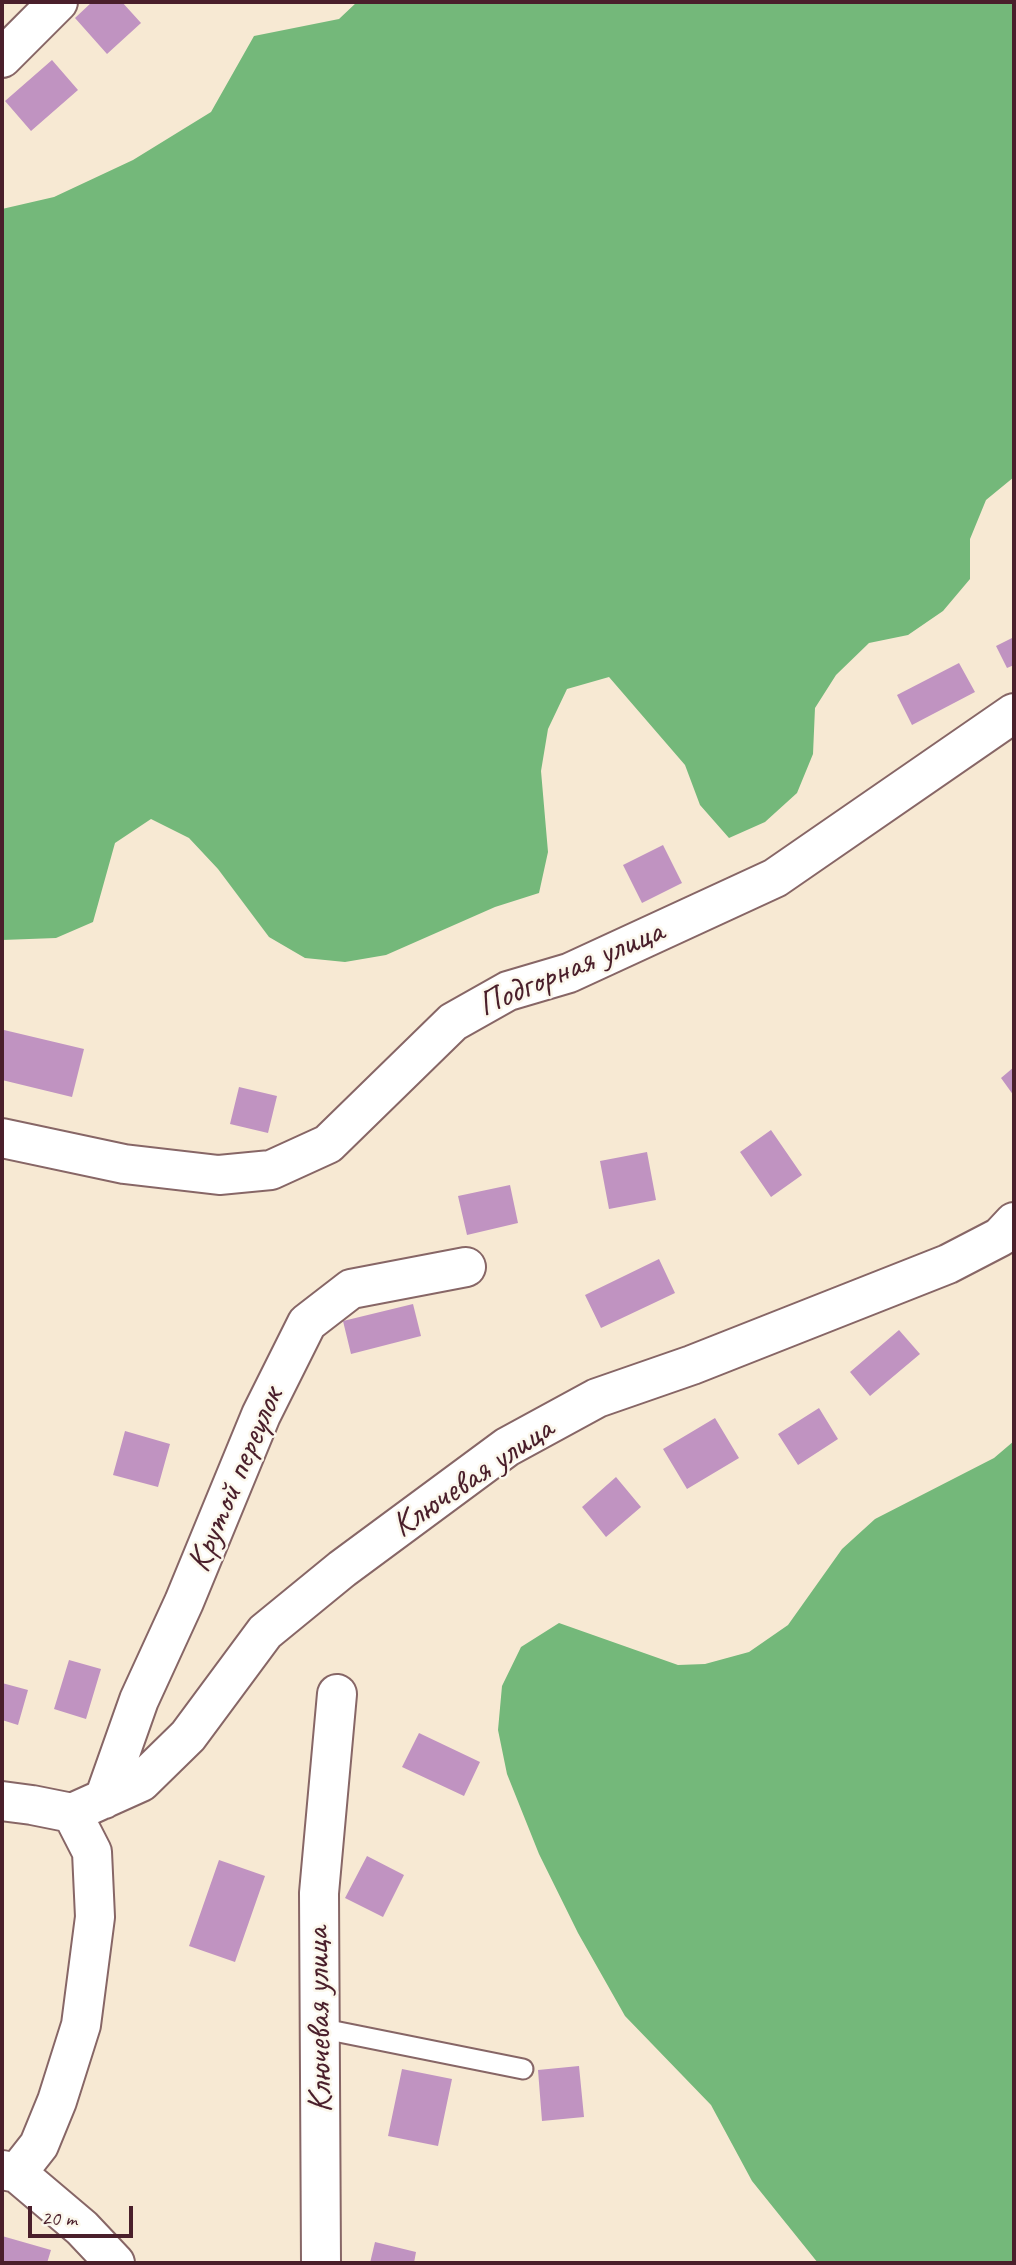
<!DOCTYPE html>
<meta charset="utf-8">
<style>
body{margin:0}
#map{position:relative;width:1016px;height:2265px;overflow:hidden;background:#f7e9d3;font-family:Caveat,sans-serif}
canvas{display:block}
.frame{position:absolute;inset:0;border:4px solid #4a1f2b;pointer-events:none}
.scale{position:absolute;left:28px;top:2206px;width:105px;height:32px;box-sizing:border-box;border:4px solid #4a1f2b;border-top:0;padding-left:9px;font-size:21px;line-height:24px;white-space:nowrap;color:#4a1f2b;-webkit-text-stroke:5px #fbf7ec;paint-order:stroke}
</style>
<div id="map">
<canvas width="1016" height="2265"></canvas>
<div class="frame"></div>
<div class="scale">20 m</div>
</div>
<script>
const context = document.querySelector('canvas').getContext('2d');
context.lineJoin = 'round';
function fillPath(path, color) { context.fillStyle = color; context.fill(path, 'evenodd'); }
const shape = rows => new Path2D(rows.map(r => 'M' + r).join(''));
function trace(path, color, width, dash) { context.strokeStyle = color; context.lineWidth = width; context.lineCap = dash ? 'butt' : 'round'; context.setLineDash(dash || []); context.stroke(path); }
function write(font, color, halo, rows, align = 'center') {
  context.font = font + ' Caveat,sans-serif'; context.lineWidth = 5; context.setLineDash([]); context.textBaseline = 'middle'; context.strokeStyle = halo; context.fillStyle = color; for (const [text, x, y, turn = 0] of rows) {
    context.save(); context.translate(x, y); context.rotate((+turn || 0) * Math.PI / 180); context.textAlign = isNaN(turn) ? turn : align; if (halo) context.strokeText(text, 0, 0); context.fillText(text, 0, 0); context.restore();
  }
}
const forest = shape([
 [357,2,1014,2,1014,477,986,500,970,539,970,579,943,611,908,635,869,643,836,675,815,708,813,754,797,793,765,822,729,838,700,805,685,765,609,677,567,689,548,729,541,771,548,852,539,893,495,907,386,955,345,962,305,958,269,937,218,869,189,838,151,819,115,843,93,922,56,938,2,940,2,209,54,197,133,160,211,112,254,36,339,19],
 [1014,1441,1014,2263,818,2263,752,2181,711,2105,625,2016,578,1933,539,1854,507,1774,498,1730,502,1686,521,1647,559,1623,678,1665,705,1664,749,1652,788,1625,842,1549,875,1519,994,1458]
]);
const building = shape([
 [92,2,122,2,141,23,107,54,75,18],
 [52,60,78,90,31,131,5,101],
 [1014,637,1014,665,1007,668,996,646],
 [959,663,975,692,912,725,897,695],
 [663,845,682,883,642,903,623,865],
 [4,1030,84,1049,72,1097,2,1080],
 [1014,1067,1014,1096,1001,1078],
 [239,1087,277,1096,268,1133,230,1124],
 [771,1130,802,1175,771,1197,740,1152],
 [647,1152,656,1200,609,1209,600,1161],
 [510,1185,518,1223,467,1235,458,1196],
 [659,1259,675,1293,601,1328,585,1295],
 [413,1304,421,1336,351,1354,343,1321],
 [899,1330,920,1354,870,1396,850,1372],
 [819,1408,838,1439,798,1465,778,1434],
 [715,1418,739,1458,687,1489,663,1449],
 [125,1431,170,1444,158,1487,113,1475],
 [616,1477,641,1507,606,1537,582,1507],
 [69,1660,101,1669,86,1719,54,1709],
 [2,1683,28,1690,18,1725,2,1720],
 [419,1733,480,1762,464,1796,402,1767],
 [367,1856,404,1875,383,1917,345,1898],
 [219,1860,265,1876,235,1962,189,1946],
 [579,2066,584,2117,542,2121,538,2070],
 [402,2069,452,2079,438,2146,388,2136],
 [2,2236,51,2250,47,2263,2,2263],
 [375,2242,416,2252,414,2263,370,2263]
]);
const service = shape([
 [319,2028,523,2069]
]);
const minor = shape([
 [2,58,58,2],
 [2,1138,124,1164,219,1175,271,1170,328,1144,453,1022,508,991,569,973,775,878,1014,713],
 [104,1799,139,1700,184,1602,261,1415,307,1323,351,1289,466,1267],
 [2,1801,32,1805,72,1813,141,1782,188,1736,265,1632,342,1569,507,1447,597,1398,692,1365,948,1264,1000,1237,1014,1222],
 [2,2170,17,2173,82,2228,115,2263],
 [17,2173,39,2145,57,2101,81,2025,95,1917,92,1852,72,1813],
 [321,2263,319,1893,337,1694]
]);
const streetNames = [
 ["Подгорная улица",571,969,-23],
 ["Ключевая улица",473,1478,-34],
 ["Крутой переулок",236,1480,-67],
 ["Ключевая улица",320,2020,-91]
];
fillPath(forest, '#74b87a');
fillPath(building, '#c093c1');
trace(service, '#876666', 23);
trace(minor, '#876666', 42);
trace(service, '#fff', 19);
trace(minor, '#fff', 38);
write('35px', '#4a1f2b', '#fbf7ec', streetNames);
</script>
